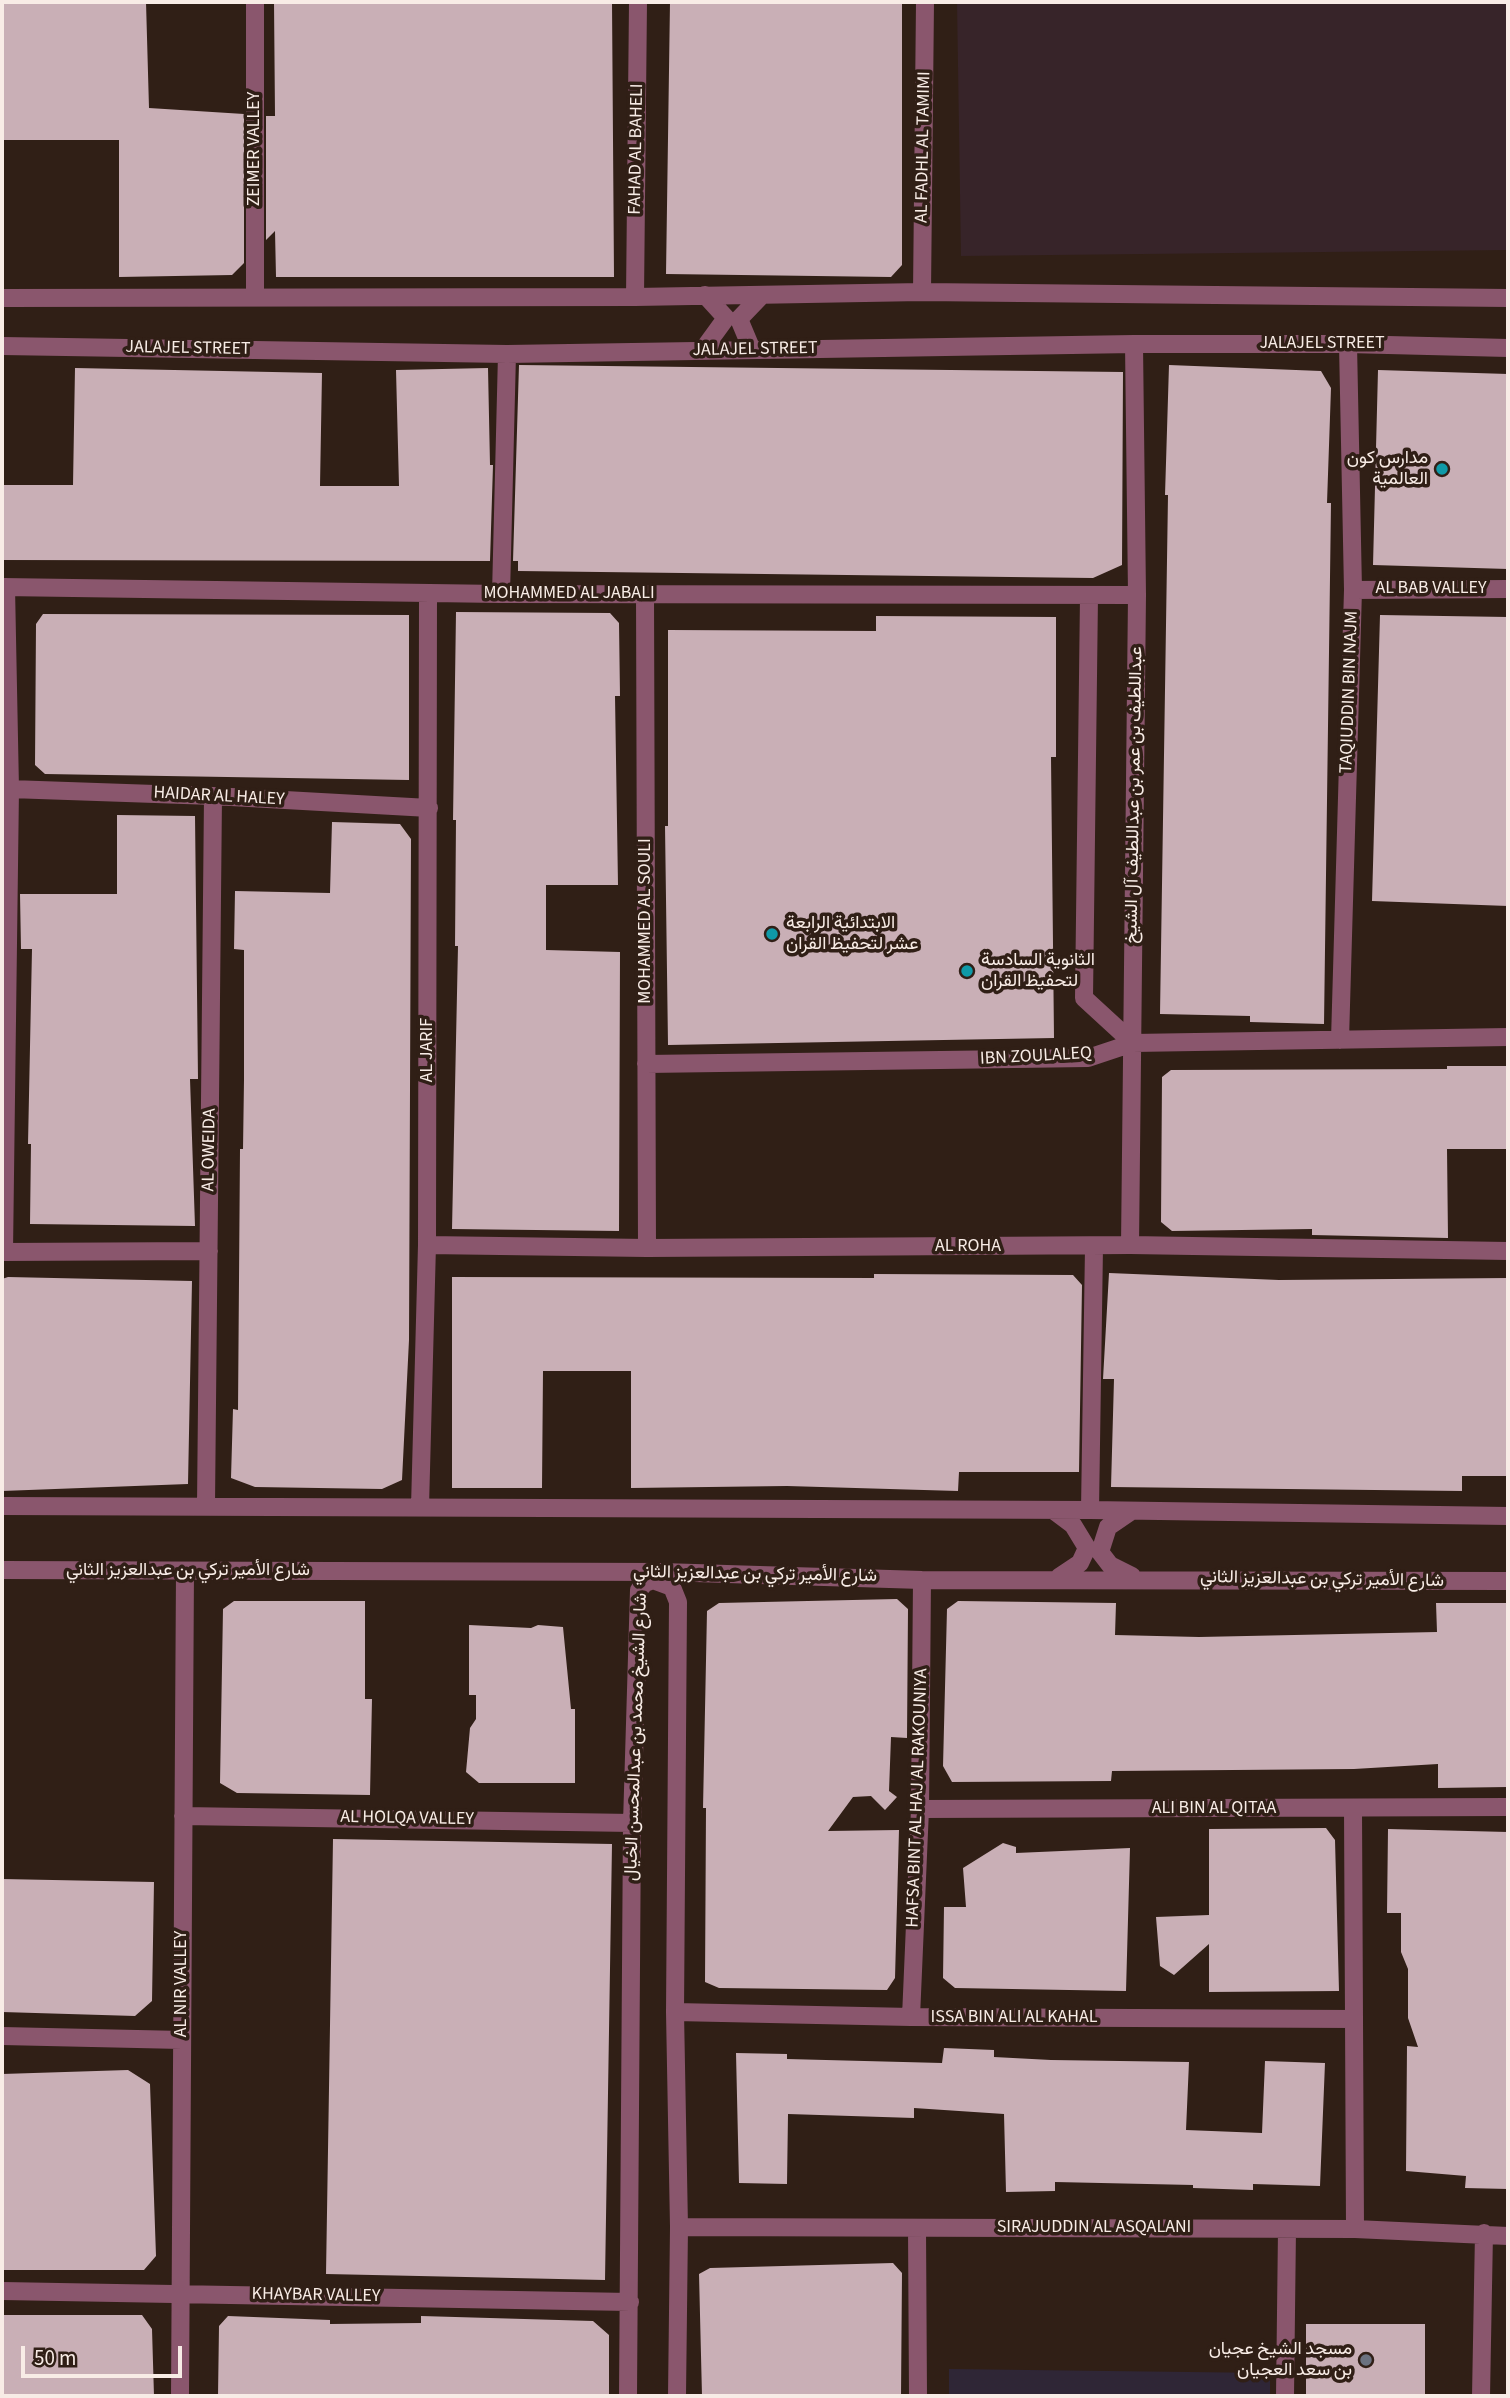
<!DOCTYPE html>
<meta charset="utf-8">
<style>
body{margin:0}
#map{position:relative;width:1510px;height:2398px;overflow:hidden;background:#301f16;font-family:"Source Sans 3",sans-serif}
canvas{display:block}
.frame{position:absolute;inset:0;border:4px solid #f8ece6;pointer-events:none}
.scale{position:absolute;left:21px;top:2346px;width:161px;height:32px;box-sizing:border-box;border:4px solid #f8ece6;border-top:0;padding-left:9px;font-size:21px;line-height:24px;white-space:nowrap;color:#f8ece6;-webkit-text-stroke:5px #301f16;paint-order:stroke}
</style>
<div id="map">
<canvas width="1510" height="2398"></canvas>
<div class="frame"></div>
<div class="scale">50 m</div>
</div>
<script>
const context = document.querySelector('canvas').getContext('2d');
context.lineJoin = 'round';
function fillPath(path, color) { context.fillStyle = color; context.fill(path, 'evenodd'); }
const shape = rows => new Path2D(rows.map(r => 'M' + r).join(''));
function trace(path, color, width, dash) { context.strokeStyle = color; context.lineWidth = width; context.lineCap = dash ? 'butt' : 'round'; context.setLineDash(dash || []); context.stroke(path); }
function write(font, color, halo, rows, align = 'center') {
  context.font = font + ' "Source Sans 3",Vazirmatn,sans-serif'; context.lineWidth = 7; context.setLineDash([]); context.textBaseline = 'middle'; context.strokeStyle = halo; context.fillStyle = color; for (const [text, x, y, turn = 0] of rows) {
    context.save(); context.translate(x, y); context.rotate((+turn || 0) * Math.PI / 180); context.textAlign = isNaN(turn) ? turn : align; if (halo) context.strokeText(text, 0, 0); context.fillText(text, 0, 0); context.restore();
  }
}
const commercial = shape([
 [957,2,1508,2,1508,250,961,256]
]);
const education = shape([
 [949,2369,1270,2373,1270,2396,949,2396]
]);
const building = shape([
 [2,2,146,2,149,108,244,114,244,263,232,275,119,277,119,140,2,140],
 [274,2,612,2,614,277,276,277,275,231,266,240,266,116,275,116],
 [670,2,902,2,902,265,891,277,666,274],
 [519,365,1123,372,1122,565,1093,578,518,571,518,561,513,561],
 [1169,365,1321,371,1331,388,1327,503,1331,503,1324,1024,1250,1022,1250,1016,1160,1014,1168,495,1165,495],
 [75,368,322,373,320,486,399,486,396,370,488,368,490,465,493,465,490,561,2,560,2,485,73,485],
 [1378,370,1508,374,1508,569,1373,565],
 [456,612,610,613,619,623,620,696,615,696,618,885,546,885,546,950,620,952,619,1231,452,1229,458,946,455,946,456,820,453,820],
 [43,614,409,615,409,780,45,774,35,765,36,624],
 [1380,615,1508,617,1508,906,1372,901],
 [876,616,1056,617,1056,757,1051,757,1054,1038,668,1045,665,826,668,826,668,630,876,631],
 [117,815,195,816,198,1079,190,1079,195,1226,30,1224,31,1144,28,1144,32,949,21,949,20,894,117,894],
 [332,822,400,824,411,839,409,1340,402,1480,382,1489,255,1487,231,1478,233,1409,238,1410,240,1149,243,1149,244,1080,244,950,234,949,235,891,330,893],
 [1447,1066,1508,1066,1508,1149,1447,1149,1448,1238,1312,1235,1312,1229,1172,1231,1161,1222,1162,1077,1171,1070,1447,1069],
 [1109,1273,1279,1280,1508,1278,1508,1476,1462,1476,1462,1491,1111,1487,1114,1379,1103,1379],
 [874,1274,1073,1275,1082,1285,1079,1472,959,1472,958,1491,787,1486,631,1488,631,1371,543,1371,542,1488,452,1488,452,1277,874,1278],
 [8,1277,192,1281,188,1484,2,1491,2,1279],
 [897,1599,908,1609,907,1738,891,1737,889,1791,897,1797,885,1810,871,1796,853,1797,828,1831,899,1830,895,1978,887,1990,719,1988,705,1982,706,1808,703,1808,707,1611,719,1603],
 [234,1601,365,1601,365,1699,372,1699,370,1795,237,1793,220,1783,223,1609],
 [958,1601,1116,1603,1115,1635,1199,1637,1437,1632,1436,1603,1508,1603,1508,1787,1438,1788,1438,1764,1354,1769,1112,1771,1111,1781,952,1782,943,1766,947,1609],
 [469,1625,531,1628,538,1625,563,1627,571,1709,575,1709,575,1783,479,1783,466,1772,470,1728,476,1719,476,1695,469,1695],
 [1326,1828,1335,1840,1339,1991,1209,1992,1209,1944,1174,1975,1160,1966,1156,1917,1209,1915,1209,1829],
 [1388,1829,1508,1832,1508,2189,1465,2188,1466,2176,1406,2171,1407,2046,1418,2047,1408,2018,1408,1969,1401,1952,1401,1913,1387,1913],
 [333,1839,612,1844,605,2280,326,2274],
 [1003,1843,1016,1847,1016,1853,1130,1848,1126,1991,955,1988,943,1978,944,1907,966,1907,963,1868],
 [2,1879,154,1882,152,2001,135,2016,2,2012],
 [944,2048,994,2050,994,2057,1051,2060,1189,2062,1186,2130,1262,2133,1265,2061,1325,2063,1320,2186,1253,2184,1253,2190,1193,2188,1193,2185,1055,2182,1055,2191,1006,2192,1004,2114,914,2108,914,2118,788,2114,787,2184,739,2183,736,2053,787,2054,787,2059,942,2063],
 [128,2070,150,2084,156,2256,144,2270,2,2270,2,2074],
 [893,2263,902,2273,901,2396,702,2396,699,2274,710,2268],
 [2,2315,142,2315,152,2329,154,2396,2,2396],
 [228,2316,330,2320,330,2324,421,2323,421,2316,593,2321,609,2335,609,2396,218,2396,219,2326],
 [1306,2324,1425,2324,1425,2396,1306,2396]
]);
const minor = shape([
 [255,2,255,297],
 [922,292,925,2],
 [635,297,638,2],
 [2,298,635,297,922,292,1508,298],
 [2,346,507,354,1134,344,1348,344,1508,348],
 [752,350,739,319,762,295],
 [702,351,726,318,705,295],
 [2,587,501,594,1137,595],
 [1353,590,1508,589],
 [501,594,507,354],
 [645,594,647,1248],
 [1089,596,1084,998,1133,1043],
 [10,789,213,796,429,808],
 [1340,1040,1353,590,1348,344],
 [646,1064,1088,1058,1133,1043,1508,1037],
 [427,1245,647,1248,1130,1245,1508,1251],
 [1130,1245,1137,595,1134,344],
 [2,1252,209,1251],
 [4,1252,10,789,6,587],
 [206,1505,213,796],
 [2,1506,1090,1510,1508,1516],
 [420,1507,427,1245,428,593],
 [1053,1510,1073,1525,1087,1548,1080,1563,1059,1577],
 [1090,1510,1094,1247],
 [1130,1512,1108,1527,1100,1552,1110,1565,1132,1576],
 [2,1570,662,1572,922,1580,1508,1581],
 [920,1809,1508,1807],
 [1353,1809,1355,2229],
 [183,1816,632,1823],
 [675,2012,911,2017,1354,2019],
 [911,2017,920,1809,922,1580],
 [2,2036,182,2040],
 [679,2227,1355,2229,1508,2236],
 [917,2228,918,2396],
 [2,2291,630,2302],
 [180,2396,185,1571],
 [628,2396,632,1823,639,1590,645,1583,653,1580,672,1587,678,1602,675,2012,679,2227,677,2396],
 [1285,2396,1287,2229],
 [1481,2396,1484,2233]
]);
const markers = [
 [1442,469,7,"#0f9aa8"],
 [772,934,7,"#0f9aa8"],
 [967,971,7,"#0f9aa8"],
 [1366,2360,7,"#6b7280"]
];
const streetNames = [
 ["AL FADHL AL TAMIMI",924,147,-89],
 ["ZEIMER VALLEY",255,149,-90],
 ["FAHAD AL BAHELI",637,149,-89],
 ["JALAJEL STREET",1322,344],
 ["JALAJEL STREET",188,349,1],
 ["JALAJEL STREET",755,350,-1],
 ["AL BAB VALLEY",1431,589],
 ["MOHAMMED AL JABALI",569,594],
 ["TAQIUDDIN BIN NAJM",1350,692,-88],
 ["عبداللطيف بن عمر بن عبداللطيف آل الشيخ",1135,795,-89],
 ["HAIDAR AL HALEY",219,797,3],
 ["MOHAMMED AL SOULI",646,921,-90],
 ["AL JARIF",428,1050,-90],
 ["IBN ZOULALEQ",1036,1057,-3],
 ["AL OWEIDA",210,1150,-89],
 ["AL ROHA",968,1247],
 ["شارع الأمير تركي بن عبدالعزيز الثاني",188,1571],
 ["شارع الأمير تركي بن عبدالعزيز الثاني",755,1575,1],
 ["شارع الأمير تركي بن عبدالعزيز الثاني",1322,1580,1],
 ["شارع الشيخ محمد بن عبدالمحسن الخيال",637,1737,-88],
 ["HAFSA BINT AL HAJ AL RAKOUNIYA",918,1798,-88],
 ["ALI BIN AL QITAA",1214,1809],
 ["AL HOLQA VALLEY",407,1819,1],
 ["AL NIR VALLEY",182,1984,-90],
 ["ISSA BIN ALI AL KAHAL",1014,2018],
 ["SIRAJUDDIN AL ASQALANI",1094,2228],
 ["KHAYBAR VALLEY",316,2296,1]
];
const poiNames = [
 ["مدارس كون",1428,459],
 ["العالمية",1428,480],
 ["الابتدائية الرابعة",786,924,"left"],
 ["عشر لتحفيظ القران",786,945,"left"],
 ["الثانوية السادسة",981,961,"left"],
 ["لتحفيظ القران",981,982,"left"],
 ["مسجد الشيخ عجيان",1352,2350],
 ["بن سعد العجيان",1352,2371]
];
fillPath(commercial, '#372429');
fillPath(education, '#2f2636');
fillPath(building, '#c9afb6');
trace(minor, '#8a566d', 18);
for (const [x, y, r, color] of markers) { const dot = new Path2D(); dot.arc(x, y, r, 0, 2 * Math.PI); context.fillStyle = color; context.fill(dot); trace(dot, '#301f16', 2.5); }
write('18px', '#f8ece6', '#301f16', streetNames);
write('18px', '#f8ece6', '#301f16', poiNames, 'right');
</script>
